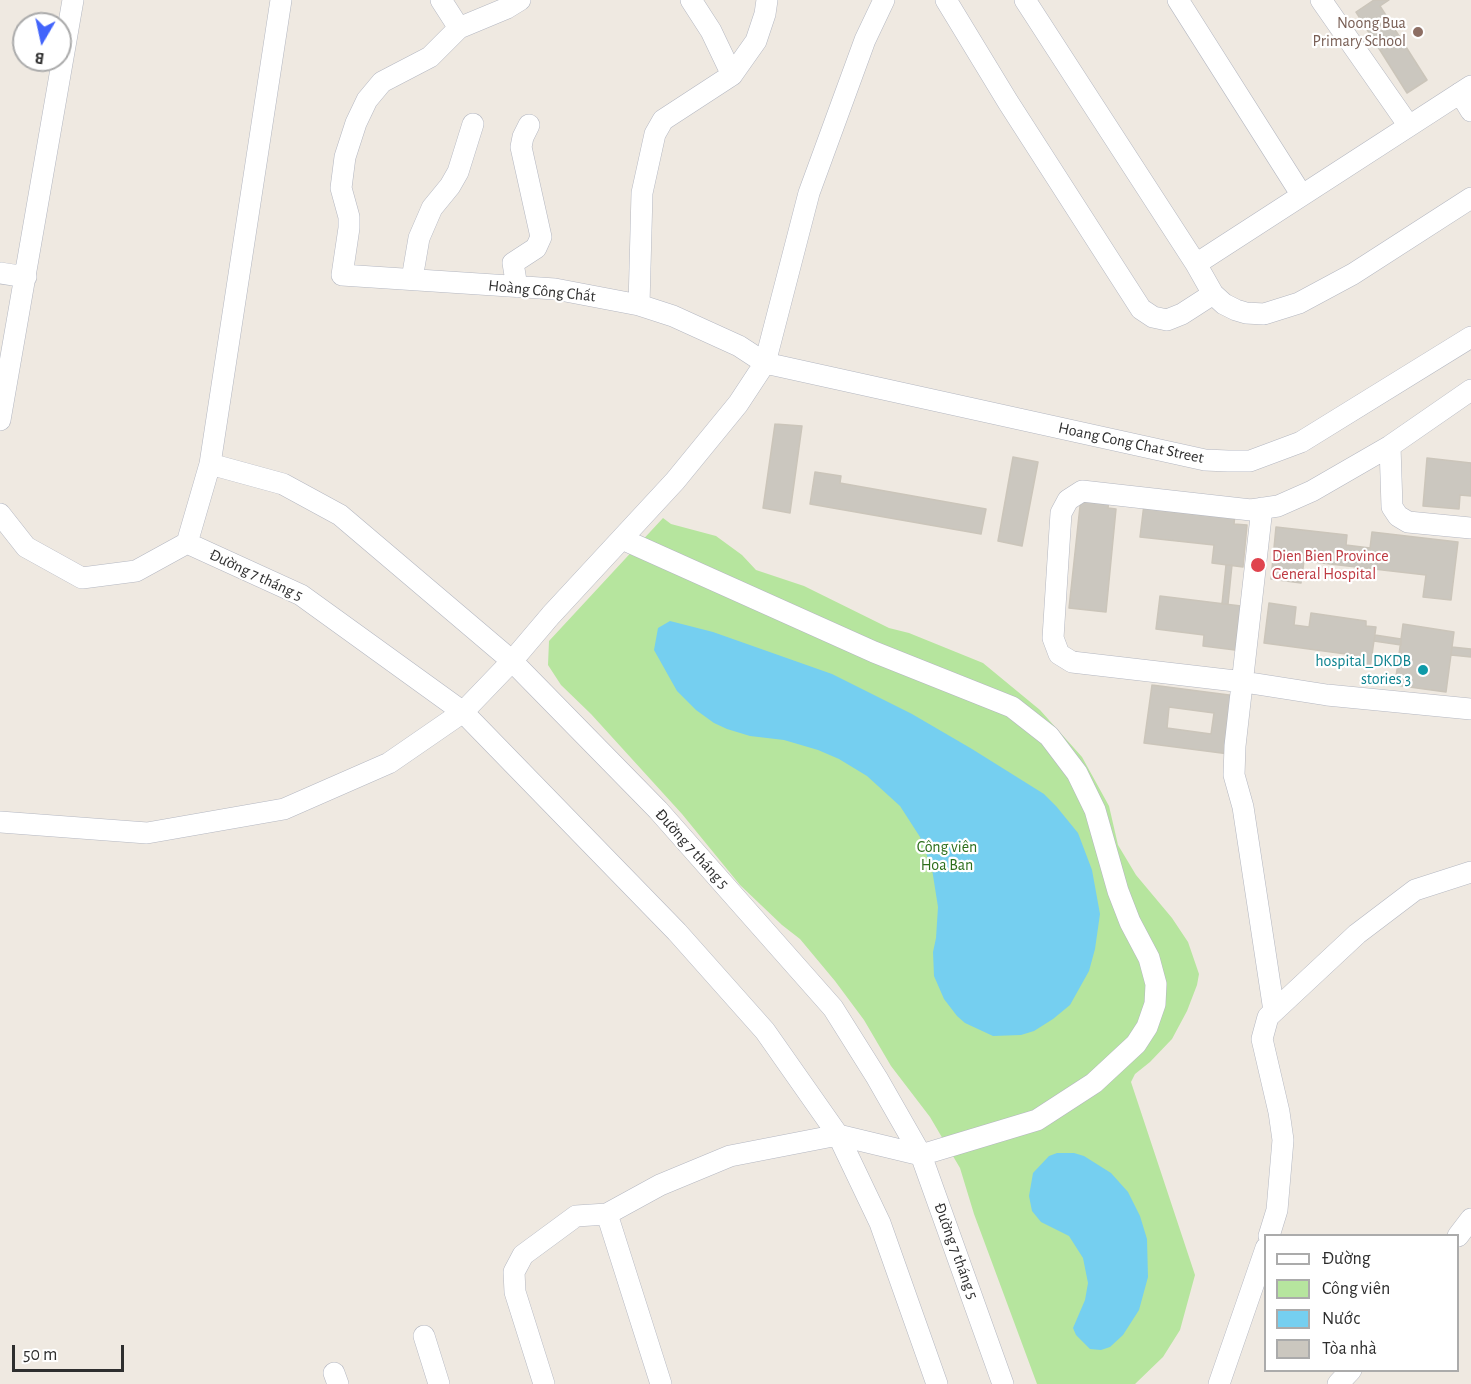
<!DOCTYPE html>
<meta charset="utf-8">
<style>
body{margin:0}
#map{position:relative;width:1471px;height:1384px;overflow:hidden;background:#efe9e1;font-family:"Alegreya Sans",sans-serif}
canvas{display:block}
.legend{position:absolute;left:1264px;top:1234px;width:195px;height:138px;box-sizing:border-box;background:#fff;border:2px solid #ababab;margin:0;padding:8px 10px;list-style:none;font-size:18px;color:#2e2e2e}
.legend li{display:flex;align-items:center;gap:12px;height:30px}
.legend b{width:30px;border:2px solid #ababab}
.north{position:absolute;left:12px;top:12px;width:60px;height:60px;box-sizing:border-box;background:#fff;border:2px solid #ababab;border-radius:50%;rotate:189deg;font-size:16px;font-weight:700;line-height:24px;text-align:center;color:#2e2e2e}
.north::after{content:'';display:block;margin:auto;width:21px;height:27px;background:#4264fb;clip-path:polygon(50% 0,100% 100%,50% 72%,0 100%)}
.scale{position:absolute;left:12px;top:1345px;width:112px;height:27px;box-sizing:border-box;border:3px solid #2e2e2e;border-top:0;padding-left:8px;font-size:18px;line-height:21px;white-space:nowrap;color:#2e2e2e;-webkit-text-stroke:4px #fff;paint-order:stroke}
</style>
<div id="map">
<canvas width="1471" height="1384"></canvas>
<ul class="legend">
<li><b style="height:8px;background:#fff"></b>Đường</li>
<li><b style="height:16px;background:#b6e59e"></b>Công viên</li>
<li><b style="height:16px;background:#75cff0"></b>Nước</li>
<li><b style="height:16px;background:#cbc7bf"></b>Tòa nhà</li>
</ul>
<div class="north">B</div>
<div class="scale">50 m</div>
</div>
<script>
const context = document.querySelector('canvas').getContext('2d');
context.lineJoin = 'round';
function fillPath(path, color) { context.fillStyle = color; context.fill(path, 'evenodd'); }
const shape = rows => new Path2D(rows.map(r => 'M' + r).join(''));
function trace(path, color, width, dash) { context.strokeStyle = color; context.lineWidth = width; context.lineCap = dash ? 'butt' : 'round'; context.setLineDash(dash || []); context.stroke(path); }
function write(font, color, halo, rows, align = 'center') {
  context.font = font + ' "Alegreya Sans",sans-serif'; context.lineWidth = 4.5; context.setLineDash([]); context.textBaseline = 'middle'; context.strokeStyle = halo; context.fillStyle = color; for (const [text, x, y, turn = 0] of rows) {
    context.save(); context.translate(x, y); context.rotate((+turn || 0) * Math.PI / 180); context.textAlign = isNaN(turn) ? turn : align; if (halo) context.strokeText(text, 0, 0); context.fillText(text, 0, 0); context.restore();
  }
}
const green = shape([
 [663,518,671,524,716,536,742,555,756,570,804,586,889,628,909,633,983,663,1040,710,1082,757,1109,806,1118,845,1136,875,1172,918,1188,942,1199,974,1197,985,1187,1011,1172,1039,1150,1062,1135,1074,1131,1082,1195,1275,1180,1330,1163,1357,1135,1384,1037,1384,974,1214,960,1168,930,1117,891,1066,864,1020,835,981,800,939,782,925,740,885,682,814,591,714,561,685,548,665,549,641]
]);
const water = shape([
 [670,621,713,632,832,674,912,714,972,749,1044,794,1056,806,1078,833,1092,870,1100,914,1095,949,1089,971,1070,1005,1053,1019,1034,1031,1021,1035,993,1036,965,1023,957,1016,944,999,934,976,933,952,936,938,938,907,932,869,920,837,900,806,867,776,839,759,818,750,784,740,750,736,727,729,714,723,696,710,677,691,654,650,658,628],
 [1057,1153,1074,1153,1084,1156,1111,1173,1128,1192,1140,1216,1147,1239,1148,1277,1139,1310,1123,1335,1110,1347,1101,1350,1090,1349,1076,1335,1073,1328,1085,1300,1088,1283,1083,1258,1069,1236,1041,1222,1032,1211,1029,1196,1033,1173,1049,1156]
]);
const building = shape([
 [1374,0,1389,0,1380,6,1427,80,1407,93,1356,12,1374,0],
 [775,424,802,426,790,513,763,508,775,424],
 [1013,457,1038,462,1022,546,998,541,1013,457],
 [1427,458,1471,463,1471,496,1460,495,1459,509,1423,506,1427,458],
 [815,472,841,476,840,483,986,509,981,534,810,504,815,472],
 [1081,497,1109,500,1108,508,1116,509,1106,612,1069,608,1081,497],
 [1144,504,1235,514,1234,524,1247,525,1243,567,1212,563,1214,545,1140,537,1144,504],
 [1276,527,1347,535,1346,545,1370,548,1372,532,1458,542,1451,600,1423,597,1426,575,1304,561,1301,583,1271,579,1276,527],
 [1226,565,1232,565,1228,604,1222,604,1226,565],
 [1160,596,1241,606,1235,650,1203,646,1204,635,1156,629,1160,596],
 [1269,603,1296,607,1294,625,1309,627,1311,613,1366,621,1366,626,1376,627,1370,668,1345,664,1346,654,1264,643,1269,603],
 [1403,624,1454,632,1446,692,1395,685,1403,624],
 [1375,635,1401,639,1401,645,1374,641,1375,635],
 [1452,647,1471,649,1471,657,1451,655,1452,647],
 [1152,685,1237,696,1229,754,1144,743,1152,685],
 [1169,707,1214,713,1211,734,1167,728,1169,707]
]);
const minor = shape([
 [441,0,459,28],
 [520,0,507,8,459,28,430,57,382,82,367,100,356,123,345,157,341,188,349,217,349,228,342,275,555,289,639,305,673,316,739,346,765,363,1205,460,1228,461,1250,461,1301,442,1471,337],
 [691,0,711,31,732,75],
 [946,0,1008,102,1141,309,1153,317,1167,320,1182,314,1213,294],
 [1025,0,1196,264,1213,294,1224,304,1236,310,1246,313,1264,314,1299,303,1353,274,1471,198],
 [1178,0,1301,194],
 [1321,0,1409,126],
 [1460,93,1471,111],
 [1196,264,1471,86],
 [0,273,26,277],
 [412,279,419,238,432,208,450,186,458,172,473,124],
 [517,287,513,263,536,248,541,237,521,147,523,137,529,125],
 [639,305,642,193,655,134,663,120,732,75,756,41,765,14,767,0],
 [1471,390,1390,446,1312,491,1278,506,1251,510,1082,491,1068,500,1061,513,1053,638,1059,654,1072,662,1244,682,1327,695,1471,709],
 [0,420,73,0],
 [1390,446,1392,507,1398,516,1408,522,1471,528],
 [210,464,283,484,340,515,512,661,658,810,833,1008,877,1078,921,1155,1003,1384],
 [1262,508,1235,746,1234,775,1243,807,1274,1011],
 [0,514,26,547,82,578,136,571,187,543,210,464,281,0],
 [187,543,301,595,463,712,677,932,765,1031,838,1135,880,1223,937,1384],
 [0,822,147,833,284,809,389,763,463,712,512,661,551,615,675,481,738,404,765,363,809,193,865,40,884,0],
 [607,1214,661,1384],
 [1269,1236,1277,1210,1283,1140,1279,1112,1262,1039,1268,1017,1357,934,1415,890,1471,872],
 [1458,1236,1471,1219],
 [424,1336,439,1384],
 [334,1373,338,1384],
 [544,1384,515,1292,514,1272,523,1255,576,1216,607,1214,660,1185,730,1156,838,1135,921,1155,1037,1120,1094,1083,1136,1044,1147,1027,1155,1004,1156,984,1149,958,1130,922,1118,891,1095,810,1077,773,1049,736,1012,707,874,652,622,539],
 [1219,1384,1266,1248],
 [1338,1384,1351,1370]
]);
const markers = [
 [1418,32,6,"#8d6e63"],
 [1258,565,8,"#e0444e"],
 [1423,670,6,"#0f9aa8"]
];
const educationNames = [
 ["Noong Bua",1406,23],
 ["Primary School",1406,41]
];
const streetNames = [
 ["Hoàng Công Chất",542,291,6],
 ["Hoang Cong Chat Street",1131,443,12],
 ["Đường 7 tháng 5",256,575,25],
 ["Đường 7 tháng 5",692,849,48],
 ["Đường 7 tháng 5",956,1251,70]
];
const healthNames = [
 ["Dien Bien Province",1272,556],
 ["General Hospital",1272,574]
];
const cultureNames = [
 ["hospital_DKDB",1411,661],
 ["stories 3",1411,679]
];
const parkNames = [
 ["Công viên",947,847],
 ["Hoa Ban",947,865]
];
fillPath(green, '#b6e59e');
fillPath(water, '#75cff0');
fillPath(building, '#cbc7bf');
trace(building, '#cbc5ba', 1.5);
trace(minor, '#b4b7c1', 22);
trace(minor, '#fff', 21);
for (const [x, y, r, color] of markers) { const dot = new Path2D(); dot.arc(x, y, r, 0, 2 * Math.PI); context.fillStyle = color; context.fill(dot); trace(dot, '#fff', 2); }
write('16px', '#785e54', '#fff', educationNames, 'right');
write('16px', '#2e2e2e', '#fff', streetNames);
write('16px', '#be3a42', '#fff', healthNames, 'left');
write('16px', '#0d838f', '#fff', cultureNames, 'right');
write('16px', '#2c6e1b', '#fff', parkNames);
</script>
